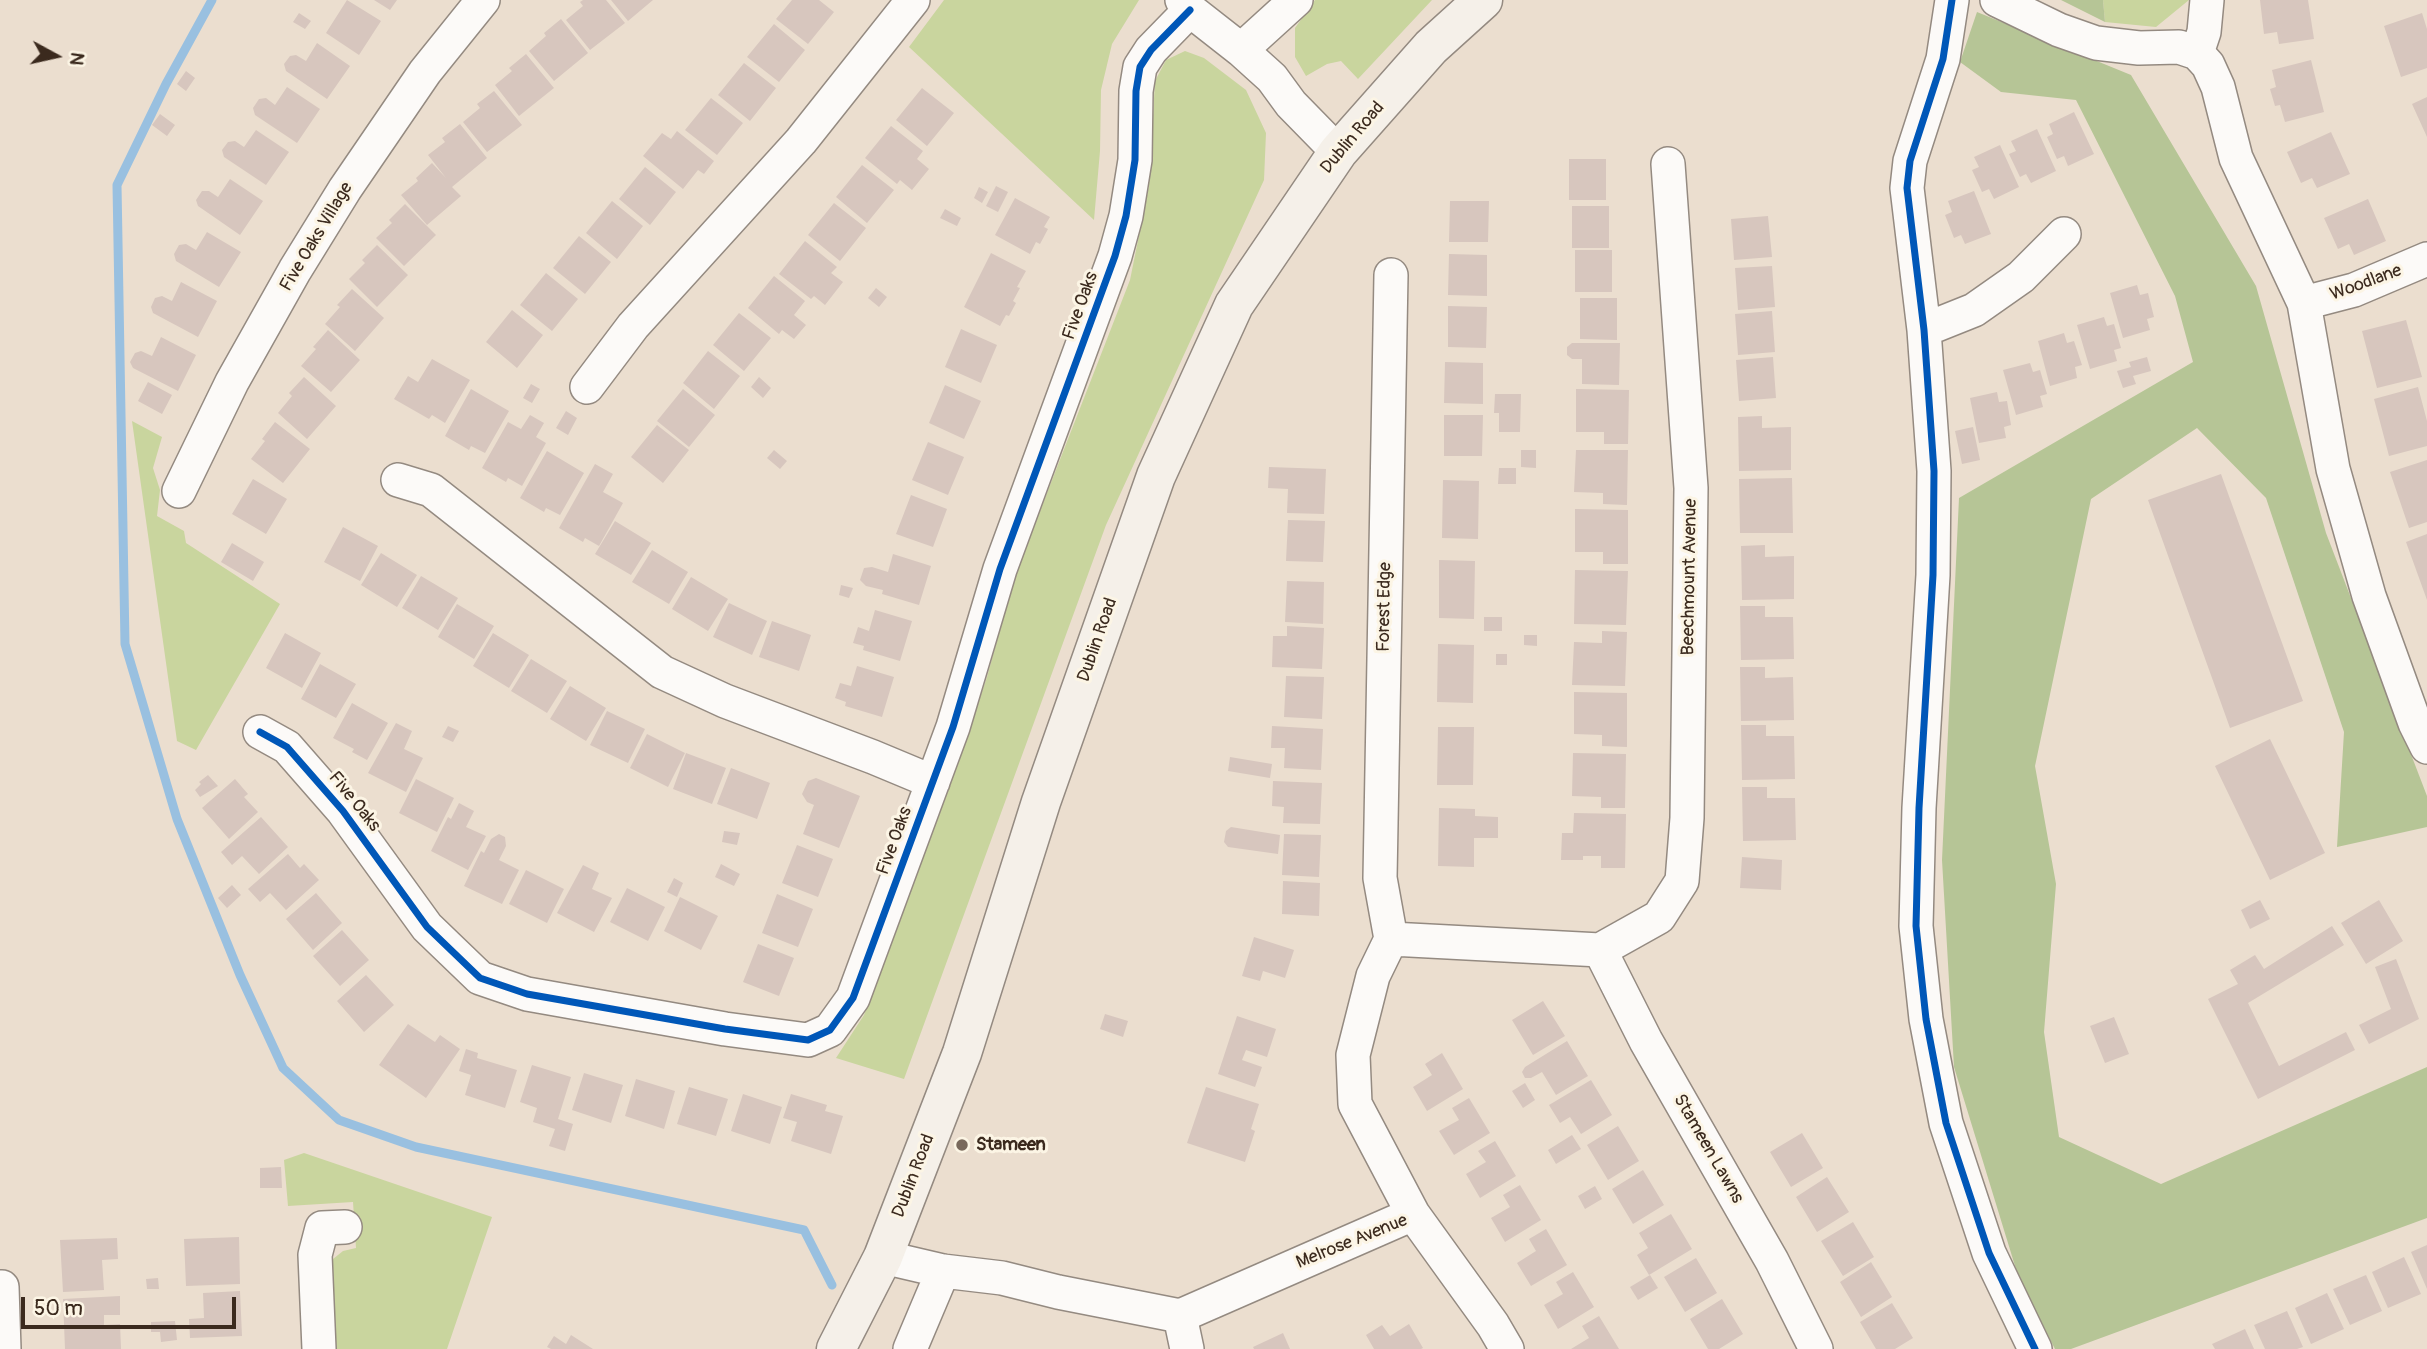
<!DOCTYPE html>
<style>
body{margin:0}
#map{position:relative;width:2427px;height:1349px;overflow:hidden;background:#ebdecf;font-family:Pangolin,sans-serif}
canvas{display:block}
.north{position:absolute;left:21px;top:21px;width:70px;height:70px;-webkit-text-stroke:5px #fcf5e5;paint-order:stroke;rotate:98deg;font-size:19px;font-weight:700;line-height:28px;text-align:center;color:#3b2a1e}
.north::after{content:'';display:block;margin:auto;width:24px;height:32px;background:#3b2a1e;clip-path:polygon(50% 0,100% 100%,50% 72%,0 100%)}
.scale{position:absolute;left:21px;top:1297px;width:215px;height:32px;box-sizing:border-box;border:4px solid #3b2a1e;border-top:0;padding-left:9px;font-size:21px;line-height:24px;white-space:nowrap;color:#3b2a1e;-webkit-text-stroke:5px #fcf5e5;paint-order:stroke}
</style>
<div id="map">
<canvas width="2427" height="1349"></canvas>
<div class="north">N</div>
<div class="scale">50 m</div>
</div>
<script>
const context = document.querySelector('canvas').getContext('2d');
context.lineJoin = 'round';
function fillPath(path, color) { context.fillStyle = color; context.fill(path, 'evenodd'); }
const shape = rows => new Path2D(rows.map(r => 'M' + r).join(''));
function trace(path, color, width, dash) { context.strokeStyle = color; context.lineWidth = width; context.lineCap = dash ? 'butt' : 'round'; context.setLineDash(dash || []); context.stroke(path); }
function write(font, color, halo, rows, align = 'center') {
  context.font = font + ' Pangolin,sans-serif'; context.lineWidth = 6; context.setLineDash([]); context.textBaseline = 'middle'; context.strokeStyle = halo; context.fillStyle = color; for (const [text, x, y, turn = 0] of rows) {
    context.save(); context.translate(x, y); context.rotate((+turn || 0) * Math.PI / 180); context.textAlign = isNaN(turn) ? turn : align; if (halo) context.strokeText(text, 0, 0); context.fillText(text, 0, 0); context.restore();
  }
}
const green = shape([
 [944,0,1139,0,1112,44,1101,90,1100,151,1094,220,909,47],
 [1315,0,1432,0,1358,79,1341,61,1327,64,1306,76,1295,57,1295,28],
 [2103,0,2189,0,2156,27,2105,22],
 [1185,51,1204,58,1246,90,1266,133,1264,180,1106,525,904,1079,836,1058,864,1015,951,783,987,677,1015,575,1130,280,1149,186,1155,81,1166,60],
 [132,421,162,437,153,468,160,490,157,516,184,531,186,543,280,604,196,750,177,741],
 [304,1153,492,1217,447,1349,332,1349,331,1266,333,1259,343,1251,356,1248,353,1202,288,1206,284,1160]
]);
const forest = shape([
 [2061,0,2103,0,2105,22],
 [1977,12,2131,75,2256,286,2326,533,2427,796,2427,827,2337,847,2344,732,2266,498,2197,428,2091,499,2035,766,2056,884,2044,1032,2059,1137,2161,1184,2427,1067,2427,1218,2071,1349,2055,1349,2019,1279,1954,1067,1942,860,1959,498,2193,362,2175,296,2076,100,2001,92,1960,62]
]);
const stream = shape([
 [212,0,166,84,117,185,125,644,177,819,240,975,283,1068,339,1120,416,1147,804,1230,832,1285]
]);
const building = shape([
 [347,0,381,21,359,55,326,33],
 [374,0,397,0,390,10],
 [583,0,606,0,625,23,590,50,566,20,583,6,580,2],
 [611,0,653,0,628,21],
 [792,0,819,0,834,12,808,44,776,19],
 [2260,0,2308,0,2314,39,2279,44,2277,32,2264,34],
 [299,13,311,21,305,29,293,22],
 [2422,13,2427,29,2427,68,2401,77,2384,26],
 [561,19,588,53,554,81,529,51,546,36,544,33],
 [774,24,805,50,779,82,747,57],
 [317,43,350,66,327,99,286,71,284,64,290,56,296,55,306,61],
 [526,54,554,88,519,116,495,85,512,71,509,68],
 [2311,60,2324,112,2285,122,2280,105,2275,106,2270,89,2276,87,2272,70],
 [744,63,776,88,750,121,718,95],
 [186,71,195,78,186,91,177,84],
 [287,87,320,109,297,143,255,115,253,108,259,99,266,98,275,105],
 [922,88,954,113,927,146,896,120],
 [494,91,522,125,487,152,463,122,480,108,477,104],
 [2427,97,2427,137,2412,104],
 [711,98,743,123,717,155,685,130],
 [2074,112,2094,154,2068,166,2064,156,2057,159,2047,137,2053,134,2049,124],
 [160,114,175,125,167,136,152,125],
 [460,124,487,158,452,187,461,196,427,225,401,195,418,181,416,178,432,163,446,178,428,155,445,142,442,138],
 [891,126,923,151,917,159,929,169,912,190,900,180,897,184,865,158],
 [2037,129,2056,171,2031,183,2026,174,2020,177,2009,154,2016,151,2011,141],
 [256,130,289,152,266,185,224,157,222,150,228,142,235,141,244,147],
 [677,131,714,161,704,174,698,170,683,189,643,156,662,133,671,139],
 [2331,132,2350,174,2317,188,2312,178,2301,183,2287,152],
 [2000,145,2019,187,1994,199,1989,189,1982,192,1972,170,1979,167,1974,157],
 [1569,159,1606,159,1606,200,1569,200],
 [862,165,894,190,867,223,836,197],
 [645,167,676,192,650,225,619,199],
 [230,179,263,201,240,235,198,206,196,200,202,191,209,191,218,197],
 [996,186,1008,192,998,212,986,206],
 [979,187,988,192,982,203,974,198],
 [1974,191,1991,234,1965,244,1961,235,1954,238,1945,215,1952,212,1948,201],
 [1015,198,1050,217,1044,227,1048,229,1040,244,1036,242,1030,254,995,235],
 [2368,199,2386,241,2354,255,2349,244,2338,249,2324,218],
 [612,201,643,226,617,259,586,233],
 [1450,201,1489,201,1488,242,1449,242],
 [834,203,866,228,840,261,808,235],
 [405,204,436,235,404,266,376,238,392,223,389,220],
 [1572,206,1609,206,1609,248,1572,248],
 [945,209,961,218,957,226,940,218],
 [1768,216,1772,257,1734,260,1731,219],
 [207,232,241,252,219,287,176,261,174,254,179,245,186,244,196,250],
 [579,236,611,262,585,294,553,268],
 [805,241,837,267,831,273,843,282,825,305,814,296,811,299,779,274],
 [377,245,408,275,377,307,349,279,365,263,362,260],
 [1575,250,1612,250,1612,292,1575,292],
 [991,253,1026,271,1017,287,1020,288,1013,301,1016,303,1009,316,1006,315,1000,326,964,307],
 [1449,254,1487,255,1487,296,1448,295],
 [1772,266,1775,307,1738,310,1735,268],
 [546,273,578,299,552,331,520,305],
 [774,276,805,301,794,315,806,325,794,339,782,330,779,334,748,308],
 [181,282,217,301,198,337,153,313,151,307,155,298,162,296,172,301],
 [2137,285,2140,295,2148,293,2154,317,2147,319,2150,330,2123,338,2110,293],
 [876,288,887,297,879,307,868,298],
 [352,289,384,318,355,351,325,324,340,307,337,305],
 [1580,298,1617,298,1617,340,1580,339],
 [1448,306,1487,307,1486,348,1448,347],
 [512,310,543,335,517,368,486,342],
 [1772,311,1775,352,1738,355,1735,314],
 [739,313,771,338,744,371,713,345],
 [2104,317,2107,326,2114,324,2121,348,2114,350,2117,361,2090,369,2077,325],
 [2406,320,2422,377,2377,388,2362,331],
 [961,329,997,345,981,383,945,367],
 [328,330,360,360,331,392,301,366,316,349,313,347],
 [2064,333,2067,343,2074,341,2082,365,2075,367,2077,378,2050,386,2038,341],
 [161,337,196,355,178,391,133,368,130,362,135,353,141,351,152,356],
 [1572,343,1620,343,1619,385,1582,384,1582,359,1572,359,1567,355,1567,347],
 [708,351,740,376,714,409,683,383],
 [1773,357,1776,398,1739,401,1736,360],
 [2147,357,2151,371,2133,376,2136,384,2123,388,2117,371,2131,367,2129,362],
 [432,359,470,380,445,423,432,415,429,419,394,399,408,376,418,382],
 [1445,362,1483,363,1483,404,1444,403],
 [2030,363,2033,372,2040,370,2047,394,2040,396,2043,407,2016,415,2003,370],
 [304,377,336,406,307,439,278,413,292,396,289,393],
 [759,377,771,388,763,398,751,387],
 [148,382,172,395,162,414,138,401],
 [531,384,540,389,532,403,523,398],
 [945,385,981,401,964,439,929,423],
 [2418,387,2427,421,2427,446,2389,456,2374,399],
 [471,389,509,411,485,453,471,446,469,450,445,436],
 [683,389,715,415,689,447,657,421],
 [1576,389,1629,390,1628,444,1604,444,1604,432,1576,432],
 [1997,392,1999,402,2007,401,2011,425,2004,427,2006,438,1979,443,1970,398],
 [1495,394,1521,394,1520,432,1499,432,1499,413,1494,413],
 [566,411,577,418,568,435,556,428],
 [530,415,544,423,536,437,546,443,522,486,508,478,506,482,482,468,508,422,521,429],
 [1444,415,1483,415,1482,456,1444,456],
 [1762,416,1762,428,1791,427,1791,470,1739,471,1738,417],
 [275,422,310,449,283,483,251,459,265,441,262,439],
 [657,425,689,450,663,483,631,457],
 [1973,427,1980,460,1962,464,1955,431],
 [928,442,964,457,948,495,912,480],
 [774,450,787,461,780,469,767,458],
 [1521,450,1536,450,1536,468,1521,467],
 [1576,450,1628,450,1627,505,1603,504,1603,493,1574,492],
 [547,451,584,473,560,515,546,508,544,512,520,498],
 [2427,460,2427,522,2409,528,2390,472],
 [595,464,613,474,603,492,623,503,599,546,585,538,583,542,559,528],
 [1269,467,1326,469,1324,514,1287,513,1288,489,1268,488],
 [1499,468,1516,468,1516,484,1498,484],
 [2221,474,2303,701,2230,728,2148,500],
 [1792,478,1793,533,1740,533,1739,479],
 [253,479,287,499,266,534,232,514],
 [1443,480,1479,481,1478,539,1442,538],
 [911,495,947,509,933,547,896,534],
 [1575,509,1628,510,1628,564,1603,564,1603,552,1575,552],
 [1288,520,1325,521,1323,562,1286,561],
 [615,521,651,543,631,575,595,554],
 [343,527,378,546,360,581,324,562],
 [2427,534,2427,600,2406,542],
 [232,543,264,562,253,581,221,562],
 [1765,545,1765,557,1794,556,1794,599,1742,600,1741,546],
 [652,550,688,572,669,604,632,582],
 [381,553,417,575,397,607,361,585],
 [893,554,931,566,919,605,882,594,883,590,866,586,860,580,864,568,872,567,888,572],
 [1439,560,1475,561,1474,619,1439,618],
 [1575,570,1628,571,1626,625,1574,624],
 [421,576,458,598,438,630,402,608],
 [691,577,728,599,708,631,672,609],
 [1287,581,1324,582,1323,624,1285,622],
 [841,585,853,588,849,598,839,595],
 [729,603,767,621,752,655,713,637],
 [457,604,494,626,474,659,438,637],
 [1740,606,1765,606,1765,617,1793,617,1794,659,1741,660],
 [875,610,912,621,900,661,863,650,864,646,853,643,858,627,869,631],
 [1484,617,1502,617,1502,631,1484,631],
 [772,621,811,635,799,671,759,657],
 [1287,626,1324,628,1322,669,1272,667,1273,636,1287,636],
 [1602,631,1627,632,1625,686,1572,685,1574,642,1602,643],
 [285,633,321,653,302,688,266,668],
 [493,633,529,655,509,688,473,666],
 [1524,635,1537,635,1537,646,1524,645],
 [1438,644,1474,645,1473,703,1437,702],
 [1496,654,1507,654,1507,665,1496,665],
 [531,659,567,681,547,713,511,691],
 [320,664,356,684,336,718,301,699],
 [857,666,894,677,882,717,845,706,846,702,835,698,840,683,851,686],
 [1740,667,1765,667,1765,678,1793,677,1794,720,1741,721],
 [1286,676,1324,677,1322,719,1284,717],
 [570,686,606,708,586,741,550,719],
 [1574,692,1627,693,1627,747,1602,746,1602,735,1574,734],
 [352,703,388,723,367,760,352,752,354,749,333,738],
 [607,711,645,729,628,763,590,745],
 [396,723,412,731,404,749,423,758,406,792,368,773],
 [1741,725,1766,725,1766,736,1794,736,1795,779,1742,780],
 [448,726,459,731,453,742,442,737],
 [1272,726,1323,729,1321,770,1284,768,1285,748,1271,748],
 [1438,727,1474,727,1473,785,1437,785],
 [647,734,685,753,668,787,630,768],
 [2270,739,2325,853,2270,880,2215,766],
 [686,753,726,768,712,804,673,789],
 [1573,753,1626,754,1625,808,1601,808,1601,797,1572,796],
 [1230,757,1272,764,1270,778,1228,771],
 [731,768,770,783,757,819,717,804],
 [208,775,218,786,200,797,195,790,201,784,199,782],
 [816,778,860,796,839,848,803,834,814,805,807,802,802,794,808,781],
 [235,779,248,794,244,797,258,812,229,839,202,808],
 [416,779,454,798,437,832,399,813],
 [1273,781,1322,783,1320,824,1283,823,1284,807,1272,806],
 [1742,787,1767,787,1767,798,1795,798,1796,840,1743,841],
 [459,803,474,811,466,827,486,836,468,870,431,851,448,817,451,819],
 [1439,808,1475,809,1475,816,1498,817,1498,838,1474,838,1474,867,1438,866],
 [1574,813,1626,814,1625,868,1601,868,1601,856,1583,856,1583,860,1561,860,1562,833,1573,833],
 [261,817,288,847,259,874,242,856,232,865,221,852],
 [1231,827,1280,835,1278,854,1228,847,1224,842,1226,831],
 [724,831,740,833,737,845,722,842],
 [499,834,505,837,506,846,499,860,519,870,502,904,464,886,481,851,484,853,491,839],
 [1284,834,1321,835,1319,877,1282,875],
 [797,845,833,859,818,897,782,883],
 [288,854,300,868,304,864,319,880,286,910,270,893,260,902,248,889],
 [1742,857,1782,860,1781,890,1740,888],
 [721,864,740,874,734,886,715,877],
 [583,865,599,873,592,889,612,898,594,932,557,913],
 [526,870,564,889,547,923,509,904],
 [674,878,683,883,677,897,667,892],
 [1283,881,1320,883,1319,916,1282,914],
 [232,885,241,895,227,908,218,898],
 [627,888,665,907,648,941,610,922],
 [316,893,342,923,313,950,286,919],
 [777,894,813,909,798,947,762,933],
 [680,897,718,916,701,950,664,931],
 [2260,900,2270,919,2250,929,2241,910],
 [2379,900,2403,941,2366,964,2341,923],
 [2332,926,2344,945,2248,1003,2279,1066,2346,1032,2355,1050,2258,1099,2208,999,2238,984,2230,970,2255,955,2264,969],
 [342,930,369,960,340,986,313,956],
 [1254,937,1294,950,1285,978,1263,971,1260,981,1242,976],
 [758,944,794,958,779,996,743,982],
 [2396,959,2419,1019,2369,1044,2359,1025,2391,1009,2375,967],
 [366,975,394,1005,364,1032,337,1001],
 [1543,1001,1565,1036,1533,1055,1512,1020],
 [1105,1014,1128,1021,1123,1037,1100,1029],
 [1237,1016,1276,1029,1267,1057,1246,1050,1242,1060,1262,1067,1255,1087,1218,1074],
 [2114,1017,2129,1054,2105,1063,2090,1026],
 [408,1024,435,1042,440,1035,460,1049,426,1098,379,1065],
 [1567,1041,1588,1076,1556,1095,1542,1072,1531,1078,1525,1078,1522,1072,1525,1067],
 [466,1049,478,1053,477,1058,517,1070,505,1108,465,1095,471,1075,459,1071],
 [1442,1053,1463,1089,1427,1111,1413,1087,1432,1075,1425,1064],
 [532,1065,571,1077,558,1119,573,1124,565,1151,549,1146,555,1129,533,1122,537,1108,520,1102],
 [584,1073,623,1085,611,1123,572,1110],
 [636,1079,675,1091,664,1129,625,1116],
 [1591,1080,1612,1115,1581,1134,1570,1117,1560,1123,1549,1105],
 [1525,1083,1535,1100,1523,1108,1512,1091],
 [689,1087,728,1099,716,1136,677,1124],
 [1206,1087,1259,1104,1251,1129,1255,1131,1245,1162,1187,1143],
 [743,1094,782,1107,770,1144,731,1131],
 [791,1094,827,1105,825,1111,843,1116,831,1154,791,1141,797,1122,783,1118],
 [1469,1098,1490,1133,1454,1155,1439,1131,1459,1120,1452,1108],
 [1618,1126,1639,1161,1608,1180,1587,1145],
 [1802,1133,1823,1168,1791,1187,1770,1152],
 [1572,1135,1581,1149,1556,1164,1548,1150],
 [1495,1141,1516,1176,1480,1198,1466,1174,1486,1162,1478,1151],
 [281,1167,282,1188,260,1188,260,1168],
 [1643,1170,1664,1205,1633,1224,1612,1189],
 [1827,1177,1849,1212,1817,1232,1796,1197],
 [1520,1185,1541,1220,1505,1242,1491,1218,1510,1207,1503,1195],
 [1595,1186,1602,1199,1585,1209,1578,1196],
 [1671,1214,1692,1249,1649,1275,1637,1255,1648,1248,1639,1233],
 [1853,1222,1874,1257,1843,1276,1821,1241],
 [1546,1229,1567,1265,1531,1286,1517,1263,1536,1251,1529,1239],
 [239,1237,240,1284,186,1286,184,1239],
 [117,1238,118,1259,102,1260,104,1290,63,1292,60,1240],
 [2427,1245,2427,1289,2411,1252],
 [2404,1257,2421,1294,2388,1308,2372,1272],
 [1696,1258,1717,1293,1685,1312,1664,1277],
 [1871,1262,1892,1297,1861,1317,1840,1282],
 [1573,1272,1594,1307,1558,1329,1544,1305,1563,1294,1556,1282],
 [1650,1275,1658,1288,1638,1300,1630,1287],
 [2366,1275,2382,1311,2350,1325,2333,1289],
 [158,1278,159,1289,147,1289,146,1279],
 [240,1291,242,1336,190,1338,189,1319,204,1318,203,1293],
 [2327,1293,2344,1329,2311,1344,2295,1308],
 [120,1296,120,1315,104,1315,104,1325,120,1324,121,1349,65,1349,63,1299],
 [1722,1299,1743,1334,1719,1349,1708,1349,1690,1319],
 [1892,1303,1913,1338,1895,1349,1876,1349,1860,1322],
 [2287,1311,2303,1347,2297,1349,2265,1349,2254,1325],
 [1599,1316,1619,1349,1571,1349,1589,1338,1582,1326],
 [175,1321,177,1340,161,1342,160,1332,151,1332,151,1322],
 [1409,1324,1423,1348,1421,1349,1374,1349,1366,1335,1382,1325,1390,1336],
 [2245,1329,2254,1349,2215,1349,2212,1344],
 [1283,1333,1290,1349,1254,1349,1253,1347],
 [571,1335,593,1349,551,1349,547,1347,554,1336,566,1344]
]);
const minor = shape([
 [1182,0,1190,10,1241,50,1272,78,1291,104,1338,152],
 [1952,0,1943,59,1910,161,1907,188,1924,330,1934,471,1933,575,1919,808,1916,926,1926,1019,1946,1123,1989,1253,2035,1349],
 [1997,0,2059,30,2096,43,2139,48,2179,47,2197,53,2208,65,2218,87,2236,158,2304,303,2333,469,2369,596,2415,723,2427,747],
 [1241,50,1296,0],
 [2197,53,2204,32,2207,0],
 [2304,303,2354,290,2427,259],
 [1924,330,1974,310,2021,277,2064,234],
 [587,387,633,326,801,141,913,0],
 [398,480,431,490,662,672,725,701,873,757,933,782],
 [179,491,232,382,295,270,345,189,425,72,483,0],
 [260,732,287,747,343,811,427,927,480,978,527,994,725,1029,808,1040,830,1030,853,998,953,727,1000,569,1115,256,1126,216,1135,160,1136,91,1140,67,1151,50,1190,10],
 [1391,939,1380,878,1391,275],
 [1391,939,1373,976,1353,1055,1355,1104,1413,1214],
 [1391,939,1600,950],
 [1600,950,1659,917,1682,881,1687,818,1691,488,1668,164],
 [1600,950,1646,1041,1772,1261,1816,1349],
 [883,1257,943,1271,1002,1278,1058,1292,1180,1316],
 [0,1287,2,1287,4,1349],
 [1180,1316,1413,1214,1493,1325,1507,1349],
 [1180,1316,1187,1349],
 [319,1349,315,1255,322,1228,345,1227],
 [910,1349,943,1271]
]);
const secondary = shape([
 [836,1349,883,1257,962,1053,1041,802,1156,476,1234,305,1338,152,1431,47,1483,0]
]);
const cycleway = shape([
 [1952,0,1943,59,1910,161,1907,188,1924,330,1934,471,1933,575,1919,808,1916,926,1926,1019,1946,1123,1989,1253,2035,1349],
 [260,732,287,747,343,811,427,927,480,978,527,994,725,1029,808,1040,830,1030,853,998,953,727,1000,569,1115,256,1126,216,1135,160,1136,91,1140,67,1151,50,1190,10]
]);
const markers = [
 [962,1145,7,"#79695c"]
];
const streetNames = [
 ["Dublin Road",1353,138,-50],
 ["Five Oaks Village",317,237,-59],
 ["Woodlane",2366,283,-20],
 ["Five Oaks",1081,306,-70],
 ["Beechmount Avenue",1690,577,-89],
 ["Forest Edge",1385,607,-89],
 ["Dublin Road",1098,640,-71],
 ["Five Oaks",354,802,51],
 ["Five Oaks",895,841,-70],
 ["Stameen Lawns",1708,1149,60],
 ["Dublin Road",914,1176,-69],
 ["Melrose Avenue",1352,1242,-22]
];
const poiNames = [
 ["Stameen",976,1145]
];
fillPath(green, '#c9d59e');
fillPath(forest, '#b6c596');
trace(stream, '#99c0e0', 9);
fillPath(building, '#d7c6be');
trace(minor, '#948a81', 36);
trace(secondary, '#948a81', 41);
trace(minor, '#fcfaf8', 33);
trace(secondary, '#f5f0e9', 38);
trace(cycleway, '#0057b8', 7);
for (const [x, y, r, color] of markers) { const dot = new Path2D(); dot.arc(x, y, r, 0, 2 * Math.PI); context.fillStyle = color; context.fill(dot); trace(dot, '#fcf5e5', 2.5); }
write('18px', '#3b2a1e', '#fcf5e5', streetNames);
write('bold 18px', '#3b2a1e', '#fcf5e5', poiNames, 'left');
</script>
